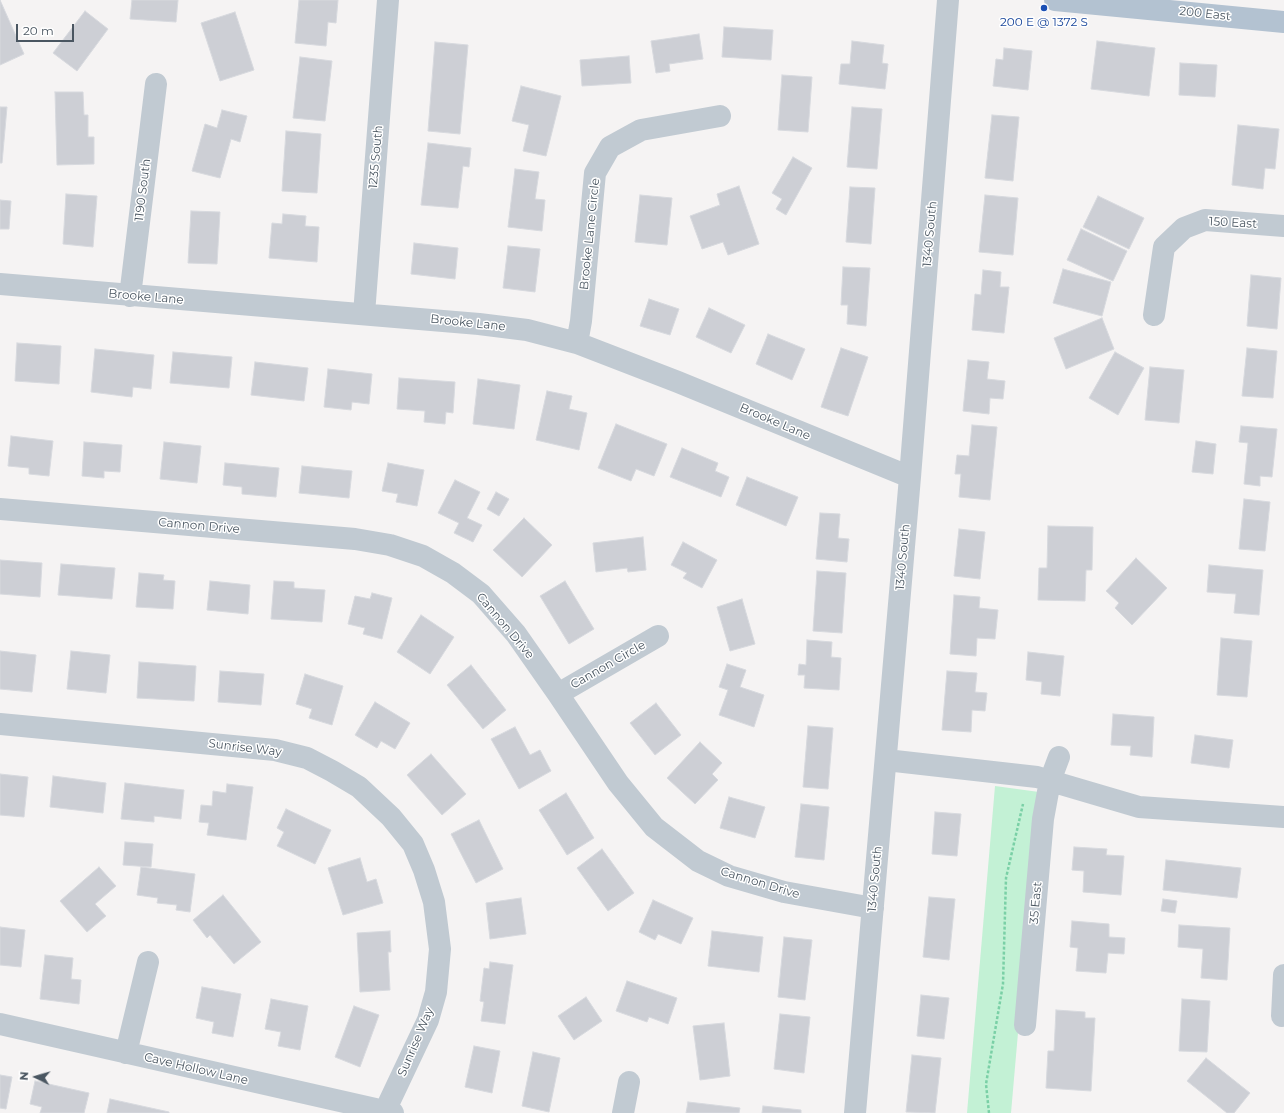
<!DOCTYPE html>
<style>
body{margin:0}
#map{position:relative;width:1284px;height:1113px;overflow:hidden;background:#f5f3f3;font-family:Montserrat,sans-serif}
canvas{display:block}
.north{position:absolute;left:16px;top:1057px;width:40px;height:40px;-webkit-text-stroke:3px #fff;paint-order:stroke;rotate:275deg;font-size:11px;font-weight:700;line-height:16px;text-align:center;color:#4a5661}
.north::after{content:'';display:block;margin:auto;width:14px;height:18px;background:#4a5661;clip-path:polygon(50% 0,100% 100%,50% 72%,0 100%)}
.scale{position:absolute;left:16px;top:24px;width:58px;height:18px;box-sizing:border-box;border:2px solid #4a5661;border-top:0;padding-left:5px;font-size:12px;line-height:14px;white-space:nowrap;color:#4a5661;-webkit-text-stroke:3px #fff;paint-order:stroke}
</style>
<div id="map">
<canvas width="1284" height="1113"></canvas>
<div class="north">N</div>
<div class="scale">20 m</div>
</div>
<script>
const context = document.querySelector('canvas').getContext('2d');
context.lineJoin = 'round';
function fillPath(path, color) { context.fillStyle = color; context.fill(path, 'evenodd'); }
const shape = rows => new Path2D(rows.map(r => 'M' + r).join(''));
function trace(path, color, width, dash) { context.strokeStyle = color; context.lineWidth = width; context.lineCap = dash ? 'butt' : 'round'; context.setLineDash(dash || []); context.stroke(path); }
function write(font, color, halo, rows, align = 'center') {
  context.font = font + ' Montserrat,sans-serif'; context.lineWidth = 3; context.setLineDash([]); context.textBaseline = 'middle'; context.strokeStyle = halo; context.fillStyle = color; for (const [text, x, y, turn = 0] of rows) {
    context.save(); context.translate(x, y); context.rotate((+turn || 0) * Math.PI / 180); context.textAlign = isNaN(turn) ? turn : align; if (halo) context.strokeText(text, 0, 0); context.fillText(text, 0, 0); context.restore();
  }
}
const green = shape([
 [995,786,1039,792,1011,1113,967,1113]
]);
const building = shape([
 [0,0,24,54,0,65,0,0],
 [132,0,178,0,176,22,130,19,132,0],
 [299,0,338,0,336,23,328,22,326,46,295,43,299,0],
 [85,11,108,29,77,71,53,53,85,11],
 [235,12,254,70,220,81,201,23,235,12],
 [724,27,773,30,771,60,722,57,724,27],
 [699,34,703,59,669,64,670,71,656,73,651,41,699,34],
 [852,41,884,45,882,63,888,64,885,89,839,84,841,64,850,64,852,41],
 [1097,41,1155,48,1149,96,1091,89,1097,41],
 [435,42,468,45,460,134,428,131,435,42],
 [1004,48,1032,51,1028,90,993,86,996,59,1003,60,1004,48],
 [629,56,631,83,582,86,580,60,629,56],
 [300,57,332,61,325,121,293,118,300,57],
 [1180,63,1217,65,1215,97,1179,95,1180,63],
 [782,75,812,77,808,132,778,130,782,75],
 [521,86,561,96,546,156,523,151,529,125,512,121,521,86],
 [55,92,83,92,84,115,88,115,88,137,94,137,94,164,57,165,55,92],
 [0,107,7,107,2,163,0,163,0,107],
 [852,107,882,109,877,169,847,167,852,107],
 [222,110,247,116,240,142,231,139,220,178,192,171,205,124,217,128,222,110],
 [992,115,1019,117,1013,181,985,178,992,115],
 [1238,125,1279,129,1275,169,1265,168,1263,189,1232,185,1238,125],
 [286,131,321,134,317,193,282,191,286,131],
 [428,143,471,148,469,167,463,166,458,208,421,205,428,143],
 [793,157,812,168,786,215,776,209,782,199,772,193,793,157],
 [515,169,539,172,535,199,545,200,542,231,508,227,515,169],
 [739,186,759,244,728,255,723,242,702,249,690,216,720,205,717,194,739,186],
 [850,187,875,188,871,244,846,242,850,187],
 [66,194,97,196,93,247,63,244,66,194],
 [640,195,672,198,667,245,635,242,640,195],
 [985,195,1018,198,1013,255,979,252,985,195],
 [1098,196,1144,218,1129,249,1083,227,1098,196],
 [0,200,11,201,9,229,0,229,0,200],
 [191,211,220,212,217,264,188,263,191,211],
 [283,214,306,216,305,226,319,227,317,262,269,258,272,223,282,224,283,214],
 [1081,229,1127,251,1113,281,1067,260,1081,229],
 [414,243,458,248,455,279,411,274,414,243],
 [508,246,540,249,535,292,503,288,508,246],
 [843,267,870,268,866,326,847,324,848,305,841,305,843,267],
 [1063,269,1111,282,1102,316,1053,303,1063,269],
 [983,270,1001,272,1000,287,1009,287,1004,333,972,330,975,294,981,295,983,270],
 [1251,275,1281,278,1277,329,1247,326,1251,275],
 [649,299,679,309,670,335,640,326,649,299],
 [709,308,745,325,731,353,696,337,709,308],
 [1102,318,1114,349,1066,369,1054,338,1102,318],
 [768,334,805,349,792,380,756,364,768,334],
 [17,343,61,346,59,384,15,381,17,343],
 [841,348,868,357,848,416,821,407,841,348],
 [1247,348,1277,351,1273,398,1242,396,1247,348],
 [95,349,154,355,151,389,133,387,132,397,91,392,95,349],
 [173,352,232,357,229,388,170,383,173,352],
 [1115,352,1144,368,1118,415,1089,398,1115,352],
 [968,360,989,362,987,379,1005,381,1003,399,990,398,989,414,963,411,968,360],
 [255,362,308,368,304,401,251,395,255,362],
 [1150,367,1184,370,1179,423,1145,420,1150,367],
 [328,369,372,374,369,404,352,402,351,410,324,407,328,369],
 [399,378,455,382,453,413,446,412,445,424,424,422,425,411,397,409,399,378],
 [478,379,520,385,514,429,473,424,478,379],
 [547,391,572,396,569,409,587,413,579,450,536,440,547,391],
 [616,424,667,444,654,476,636,469,631,481,598,468,616,424],
 [972,425,997,427,990,500,959,497,961,474,955,474,957,455,969,456,972,425],
 [1241,426,1277,429,1272,477,1260,476,1260,486,1244,484,1248,443,1239,442,1241,426],
 [11,436,53,441,49,476,29,474,29,468,8,466,11,436],
 [1196,441,1216,444,1213,474,1192,472,1196,441],
 [84,442,122,445,120,472,104,471,104,478,82,476,84,442],
 [164,442,201,446,197,483,160,479,164,442],
 [682,448,718,463,715,471,729,477,721,497,670,477,682,448],
 [225,463,279,468,276,497,242,494,242,487,223,485,225,463],
 [388,463,424,470,417,506,396,502,398,494,382,491,388,463],
 [302,466,352,471,349,498,299,493,302,466],
 [747,477,798,497,786,526,736,505,747,477],
 [455,480,480,492,467,518,482,525,473,542,454,533,459,523,438,513,455,480],
 [496,492,509,499,499,516,487,509,496,492],
 [1244,499,1270,502,1265,551,1239,549,1244,499],
 [820,513,840,514,838,538,849,539,847,562,816,559,820,513],
 [524,518,552,545,522,577,493,550,524,518],
 [1048,526,1093,527,1092,570,1086,570,1085,601,1038,600,1039,568,1047,568,1048,526],
 [959,529,985,532,980,579,954,576,959,529],
 [643,537,646,570,628,572,627,568,596,572,593,543,643,537],
 [683,542,717,560,702,588,683,578,687,573,671,565,683,542],
 [1136,558,1167,588,1132,625,1115,608,1119,603,1106,591,1136,558],
 [0,560,42,563,40,597,0,594,0,560],
 [61,564,115,568,112,599,58,595,61,564],
 [1209,565,1263,570,1259,615,1234,613,1236,594,1207,592,1209,565],
 [817,571,846,573,842,633,813,631,817,571],
 [139,573,164,575,163,580,175,581,173,609,136,607,139,573],
 [210,581,250,585,248,614,207,610,210,581],
 [274,581,294,582,294,588,325,590,322,622,271,619,274,581],
 [565,581,594,629,569,644,540,596,565,581],
 [372,593,392,598,382,639,363,634,365,628,348,624,355,596,370,599,372,593],
 [954,595,980,597,979,608,998,610,995,639,977,638,976,656,950,654,954,595],
 [742,599,755,644,730,651,717,607,742,599],
 [421,615,454,637,430,674,397,652,421,615],
 [1221,638,1252,641,1247,697,1217,695,1221,638],
 [807,640,832,642,831,657,841,658,839,690,804,688,805,675,798,675,799,664,806,665,807,640],
 [0,651,36,655,32,692,0,689,0,651],
 [71,651,110,655,106,693,67,689,71,651],
 [1028,652,1064,656,1060,696,1041,694,1042,682,1026,680,1028,652],
 [139,662,196,666,194,701,137,698,139,662],
 [727,664,746,670,740,687,764,695,754,727,719,715,728,690,719,687,727,664],
 [471,665,506,710,483,729,447,685,471,665],
 [220,671,264,674,261,705,218,702,220,671],
 [947,671,977,673,975,692,987,693,985,711,972,710,971,732,942,730,947,671],
 [305,674,343,686,332,725,309,718,312,709,296,704,305,674],
 [375,702,410,723,395,749,381,741,377,748,355,735,375,702],
 [656,703,681,735,655,755,630,723,656,703],
 [1113,714,1154,717,1152,757,1130,755,1131,746,1111,745,1113,714],
 [808,726,833,728,828,789,803,787,808,726],
 [515,727,530,755,540,750,551,771,519,789,491,739,515,727],
 [1195,735,1233,740,1229,768,1191,763,1195,735],
 [700,742,722,763,712,774,718,780,695,804,667,778,700,742],
 [431,754,466,794,442,815,407,775,431,754],
 [0,774,28,777,24,817,0,815,0,774],
 [53,776,106,783,103,813,50,807,53,776],
 [125,783,184,790,181,819,154,816,154,822,121,819,125,783],
 [227,784,253,787,246,840,207,835,209,823,199,822,201,805,212,806,213,791,226,793,227,784],
 [566,793,594,838,567,855,539,810,566,793],
 [729,797,765,807,755,838,720,828,729,797],
 [801,804,829,807,824,860,795,857,801,804],
 [286,809,331,830,315,864,277,846,284,832,277,828,286,809],
 [935,812,961,814,957,856,932,854,935,812],
 [479,820,503,869,476,883,451,834,479,820],
 [125,842,153,844,151,867,123,865,125,842],
 [1074,847,1107,849,1106,855,1124,856,1121,895,1083,892,1084,871,1072,870,1074,847],
 [602,849,634,893,608,911,577,868,602,849],
 [360,858,367,882,376,879,383,903,343,915,328,868,360,858],
 [1166,860,1241,868,1237,898,1163,890,1166,860],
 [99,867,116,886,95,904,106,916,87,932,60,901,99,867],
 [141,867,195,874,190,912,176,910,177,905,157,903,158,898,137,895,141,867],
 [223,895,261,942,234,964,210,935,207,938,193,920,223,895],
 [929,897,955,899,949,960,923,957,929,897],
 [521,898,526,934,490,939,486,903,521,898],
 [1163,899,1177,901,1175,913,1161,911,1163,899],
 [653,900,693,918,681,944,658,934,655,940,639,932,653,900],
 [1072,921,1109,924,1109,937,1125,938,1124,954,1108,953,1106,973,1076,971,1078,948,1070,947,1072,921],
 [1179,925,1230,928,1227,980,1201,978,1203,949,1178,947,1179,925],
 [0,927,25,930,21,967,0,965,0,927],
 [390,931,391,952,388,952,390,990,360,992,357,933,390,931],
 [712,931,763,937,759,972,708,966,712,931],
 [784,937,812,940,805,1000,778,997,784,937],
 [45,955,73,958,71,979,81,980,79,1004,40,999,45,955],
 [490,962,513,965,505,1024,481,1021,484,1002,480,1001,484,968,489,969,490,962],
 [627,981,677,998,668,1024,649,1017,647,1022,616,1011,627,981],
 [202,987,241,994,233,1037,212,1033,214,1022,196,1018,202,987],
 [921,995,949,998,944,1039,917,1036,921,995],
 [586,997,602,1021,574,1040,558,1016,586,997],
 [271,999,308,1006,300,1050,278,1046,281,1032,265,1029,271,999],
 [1182,999,1210,1001,1207,1052,1179,1051,1182,999],
 [354,1006,379,1015,360,1067,335,1057,354,1006],
 [1056,1010,1085,1012,1085,1018,1095,1018,1091,1091,1046,1088,1048,1051,1054,1051,1056,1010],
 [780,1014,810,1017,804,1073,774,1069,780,1014],
 [724,1023,730,1076,700,1080,693,1026,724,1023],
 [474,1046,500,1051,492,1093,465,1087,474,1046],
 [533,1052,560,1058,549,1112,522,1106,533,1052],
 [912,1055,941,1058,935,1113,906,1112,912,1055],
 [1206,1058,1250,1093,1234,1113,1227,1113,1187,1081,1206,1058],
 [0,1075,12,1077,6,1109,0,1108,0,1075],
 [35,1081,89,1093,84,1113,40,1113,42,1107,30,1104,35,1081],
 [110,1099,169,1112,169,1113,107,1113,110,1099],
 [688,1102,740,1108,739,1113,686,1113,688,1102],
 [763,1106,801,1110,801,1113,762,1113,763,1106]
]);
const path = shape([
 [989,1113,986,1084,1003,984,1006,878,1023,804]
]);
const minor = shape([
 [0,284,479,324,527,330,577,343,678,382,910,477],
 [130,296,156,84],
 [364,314,388,0],
 [1154,315,1164,247,1184,228,1205,220,1284,226],
 [577,343,581,321,595,173,610,147,641,130,720,116],
 [0,509,355,539,390,545,423,556,453,573,481,594,516,634,558,694,618,783,654,827,698,861,729,876,784,892,873,908],
 [558,694,658,636],
 [0,724,275,750,307,758,332,771,359,787,391,817,413,844,424,870,434,902,440,949,436,992,428,1020,384,1113],
 [886,760,1037,777,1139,807,1284,817],
 [1282,1016,1284,975],
 [0,1024,393,1113],
 [1025,1025,1043,819,1050,781,1059,757],
 [126,1053,148,962],
 [623,1113,629,1082],
 [855,1113,910,477,948,0]
]);
const major = shape([
 [1055,0,1284,22]
]);
const markers = [
 [1044,8,4,"#1a4fb4"]
];
const streetNames = [
 ["200 East",1205,14,6],
 ["1235 South",376,157,-85],
 ["1190 South",143,190,-83],
 ["150 East",1233,223,3],
 ["Brooke Lane Circle",590,234,-84],
 ["1340 South",930,234,-85],
 ["Brooke Lane",146,297,5],
 ["Brooke Lane",468,323,6],
 ["Brooke Lane",775,422,23],
 ["Cannon Drive",199,526,5],
 ["1340 South",903,557,-85],
 ["Cannon Drive",505,626,50],
 ["Cannon Circle",608,665,-30],
 ["Sunrise Way",245,748,7],
 ["1340 South",875,879,-85],
 ["Cannon Drive",760,883,17],
 ["35 East",1036,903,-85],
 ["Sunrise Way",416,1042,-67],
 ["Cave Hollow Lane",196,1069,13]
];
const transitNames = [
 ["200 E @ 1372 S",1044,22]
];
fillPath(green, '#c3f1d5');
fillPath(building, '#cdcfd5');
trace(building, '#d7d9de', 1);
trace(path, '#7ad0a6', 2.5, [3, 2]);
trace(minor, '#c1cad2', 22);
trace(major, '#b3c2d1', 22);
for (const [x, y, r, color] of markers) { const dot = new Path2D(); dot.arc(x, y, r, 0, 2 * Math.PI); context.fillStyle = color; context.fill(dot); trace(dot, '#fff', 1.5); }
write('12px', '#4a5661', '#fff', streetNames);
write('12px', '#164399', '#fff', transitNames);
</script>
